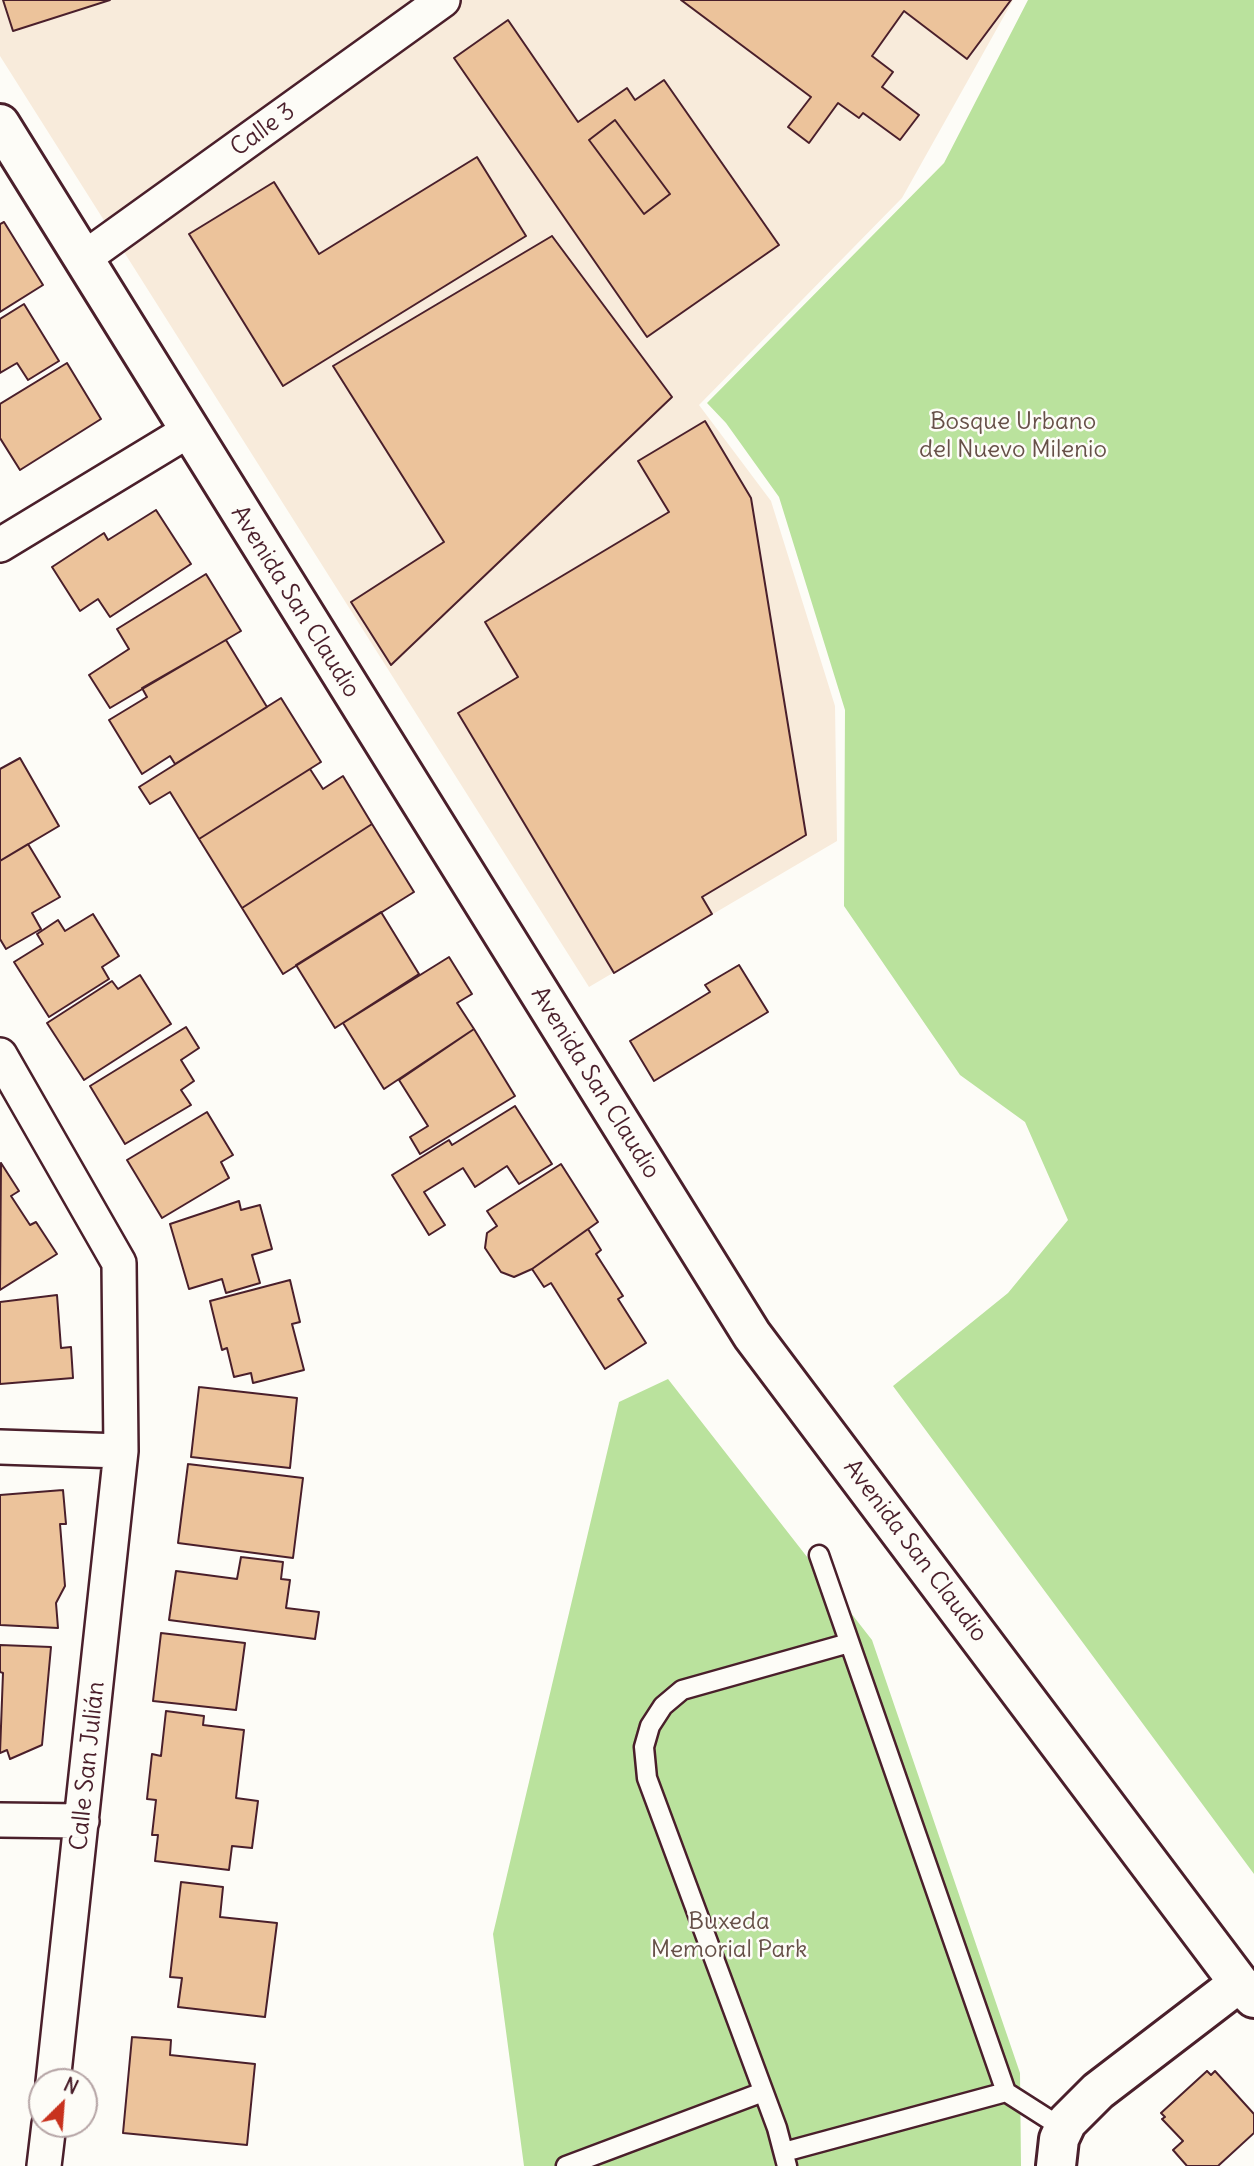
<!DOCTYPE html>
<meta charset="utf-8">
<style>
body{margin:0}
#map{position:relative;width:1254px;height:2166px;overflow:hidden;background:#fdfcf7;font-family:Delius,sans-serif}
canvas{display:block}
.north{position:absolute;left:28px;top:2068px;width:70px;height:70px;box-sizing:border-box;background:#fdfcf7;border:2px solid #b5a4a5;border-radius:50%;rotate:25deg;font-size:19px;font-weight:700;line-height:28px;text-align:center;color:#4a1f2b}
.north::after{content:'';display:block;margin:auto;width:24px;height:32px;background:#c8321e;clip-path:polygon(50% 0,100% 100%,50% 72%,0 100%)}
</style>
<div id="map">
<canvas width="1254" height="2166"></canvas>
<div class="north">N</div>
</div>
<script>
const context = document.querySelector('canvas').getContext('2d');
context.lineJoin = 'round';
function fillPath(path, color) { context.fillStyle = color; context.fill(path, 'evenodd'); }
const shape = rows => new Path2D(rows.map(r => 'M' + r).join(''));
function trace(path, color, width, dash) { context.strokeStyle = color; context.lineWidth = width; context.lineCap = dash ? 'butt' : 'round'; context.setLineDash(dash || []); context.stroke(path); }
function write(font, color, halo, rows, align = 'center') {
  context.font = font + ' Delius,sans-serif'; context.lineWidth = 5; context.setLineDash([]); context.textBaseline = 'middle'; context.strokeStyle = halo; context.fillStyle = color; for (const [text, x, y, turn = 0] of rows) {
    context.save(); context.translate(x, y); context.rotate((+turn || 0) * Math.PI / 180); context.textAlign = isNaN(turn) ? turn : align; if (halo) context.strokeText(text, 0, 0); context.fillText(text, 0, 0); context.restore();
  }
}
const built = shape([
 [0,0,1013,0,902,198,699,405,771,501,835,706,837,841,589,987,0,56]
]);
const green = shape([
 [1028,0,1254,0,1254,1874,893,1386,1008,1293,1068,1220,1025,1122,960,1075,844,906,845,710,779,497,726,423,707,403,944,163],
 [668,1379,872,1640,1020,2073,1021,2166,524,2166,493,1934,619,1402]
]);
const building = shape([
 [3,0,110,0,13,31,3,0],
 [681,0,1011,0,967,59,904,11,872,56,893,72,882,87,919,115,900,140,863,113,859,118,838,103,809,143,788,127,811,97,681,0],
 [508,20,578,122,627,88,635,100,664,80,779,245,647,337,454,58,508,20],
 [615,120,670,194,644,214,589,140,615,120],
 [615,120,670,194,644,214,589,140,615,120],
 [477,157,526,236,283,386,189,234,274,182,319,254,477,157],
 [4,222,43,285,0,312,0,224,4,222],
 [552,236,672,397,391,665,351,602,444,542,333,366,552,236],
 [24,304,59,361,28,380,17,363,0,373,0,319,24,304],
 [67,363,101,419,20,470,0,438,0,404,67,363],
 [705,421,751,498,806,835,702,897,712,914,614,973,458,713,518,677,485,622,669,512,638,461,705,421],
 [156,510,191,564,110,617,98,599,80,611,52,567,104,533,108,540,156,510],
 [206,574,241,631,110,708,89,675,129,649,117,629,206,574],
 [226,640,267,707,175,764,170,756,142,774,109,720,147,697,142,688,226,640],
 [281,698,321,762,199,839,170,792,150,804,139,787,281,698],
 [20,758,59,826,0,861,0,769,20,758],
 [310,769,323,789,343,776,372,824,242,908,199,839,310,769],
 [372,824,414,892,283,974,242,908,372,824],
 [28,844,60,897,32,913,41,929,6,949,0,939,0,861,28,844],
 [381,912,419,974,335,1028,296,965,381,912],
 [93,914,119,956,102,967,109,979,49,1017,14,962,43,944,37,934,58,920,65,931,93,914],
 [449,957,472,994,457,1003,474,1029,384,1089,343,1023,449,957],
 [739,965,768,1012,654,1081,630,1041,710,992,705,985,739,965],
 [140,975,171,1024,84,1080,47,1023,112,981,118,989,140,975],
 [186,1027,199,1048,181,1060,194,1081,181,1090,191,1105,125,1144,90,1086,186,1027],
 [474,1029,515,1096,420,1154,410,1137,428,1126,399,1080,474,1029],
 [515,1106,552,1164,519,1184,507,1166,475,1187,463,1168,424,1192,445,1225,429,1235,392,1175,449,1140,452,1145,515,1106],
 [207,1112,233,1155,221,1162,229,1178,162,1218,127,1160,207,1112],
 [1,1163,19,1191,11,1196,30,1225,36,1222,57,1254,0,1290,1,1163],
 [561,1164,598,1222,532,1269,514,1277,501,1272,485,1248,487,1233,497,1226,487,1211,561,1164],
 [239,1201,241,1210,260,1205,272,1249,252,1255,260,1283,226,1293,222,1279,189,1289,170,1224,239,1201],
 [588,1229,601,1250,596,1254,623,1296,618,1299,646,1343,605,1369,551,1283,544,1287,532,1269,588,1229],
 [290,1280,300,1322,292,1324,304,1370,253,1383,251,1373,234,1377,227,1348,222,1350,210,1301,290,1280],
 [57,1295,61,1348,71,1347,73,1378,0,1384,0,1302,57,1295],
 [199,1387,297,1398,290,1468,191,1457,199,1387],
 [188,1464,303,1478,293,1558,178,1543,188,1464],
 [63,1490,66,1524,60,1524,65,1586,56,1603,58,1628,0,1625,0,1495,63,1490],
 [241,1557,283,1562,281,1579,290,1580,286,1608,319,1612,315,1639,169,1620,176,1571,237,1579,241,1557],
 [161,1633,245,1643,236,1710,153,1701,161,1633],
 [0,1645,51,1647,42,1745,10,1759,7,1750,0,1753,3,1673,0,1672,0,1645],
 [166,1711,204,1716,203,1725,244,1730,236,1798,258,1801,252,1848,232,1846,229,1870,155,1861,158,1835,152,1835,156,1800,147,1799,152,1754,161,1756,166,1711],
 [181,1882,223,1887,220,1917,277,1923,265,2017,178,2007,182,1978,170,1977,181,1882],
 [132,2037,171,2040,170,2055,255,2064,247,2145,123,2133,132,2037],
 [1207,2071,1211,2075,1215,2071,1254,2114,1254,2133,1218,2166,1187,2166,1173,2150,1183,2141,1162,2119,1165,2117,1161,2113,1207,2071]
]);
const lane = shape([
 [819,1555,1006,2092,1064,2129],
 [784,2152,1006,2092],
 [566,2166,763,2092],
 [787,2166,777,2128,647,1778,644,1747,650,1726,663,1706,682,1690,849,1643]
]);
const street = shape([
 [83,259,443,0],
 [0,545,188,431],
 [0,1055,119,1263,121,1451,53,2082],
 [0,1447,121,1451],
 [0,1820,82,1821],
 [44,2166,49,2124]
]);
const secondary = shape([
 [0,124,752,1335,1239,1983,1254,1998],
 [1056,2166,1059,2139,1067,2122,1098,2091,1239,1983]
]);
const streetNames = [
 ["Calle 3",263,130,-36],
 ["Avenida San Claudio",295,602,58],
 ["Avenida San Claudio",595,1083,58],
 ["Avenida San Claudio",915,1551,53],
 ["Calle San Julián",88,1766,-84]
];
const parkNames = [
 ["Bosque Urbano",1013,422],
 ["del Nuevo Milenio",1013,450],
 ["Buxeda",729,1922],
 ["Memorial Park",729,1950]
];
fillPath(built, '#f8ebdb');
fillPath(green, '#bae29d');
fillPath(building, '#ecc39b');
trace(building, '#4a1f2b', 2);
trace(lane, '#4a1f2b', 23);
trace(street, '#4a1f2b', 38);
trace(secondary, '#4a1f2b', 44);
trace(lane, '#fdfcf7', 18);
trace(street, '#fdfcf7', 33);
trace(secondary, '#fdfcf7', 38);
write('24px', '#4a1f2b', '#fdfcf7', streetNames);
write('24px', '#665048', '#fdfcf7', parkNames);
</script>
